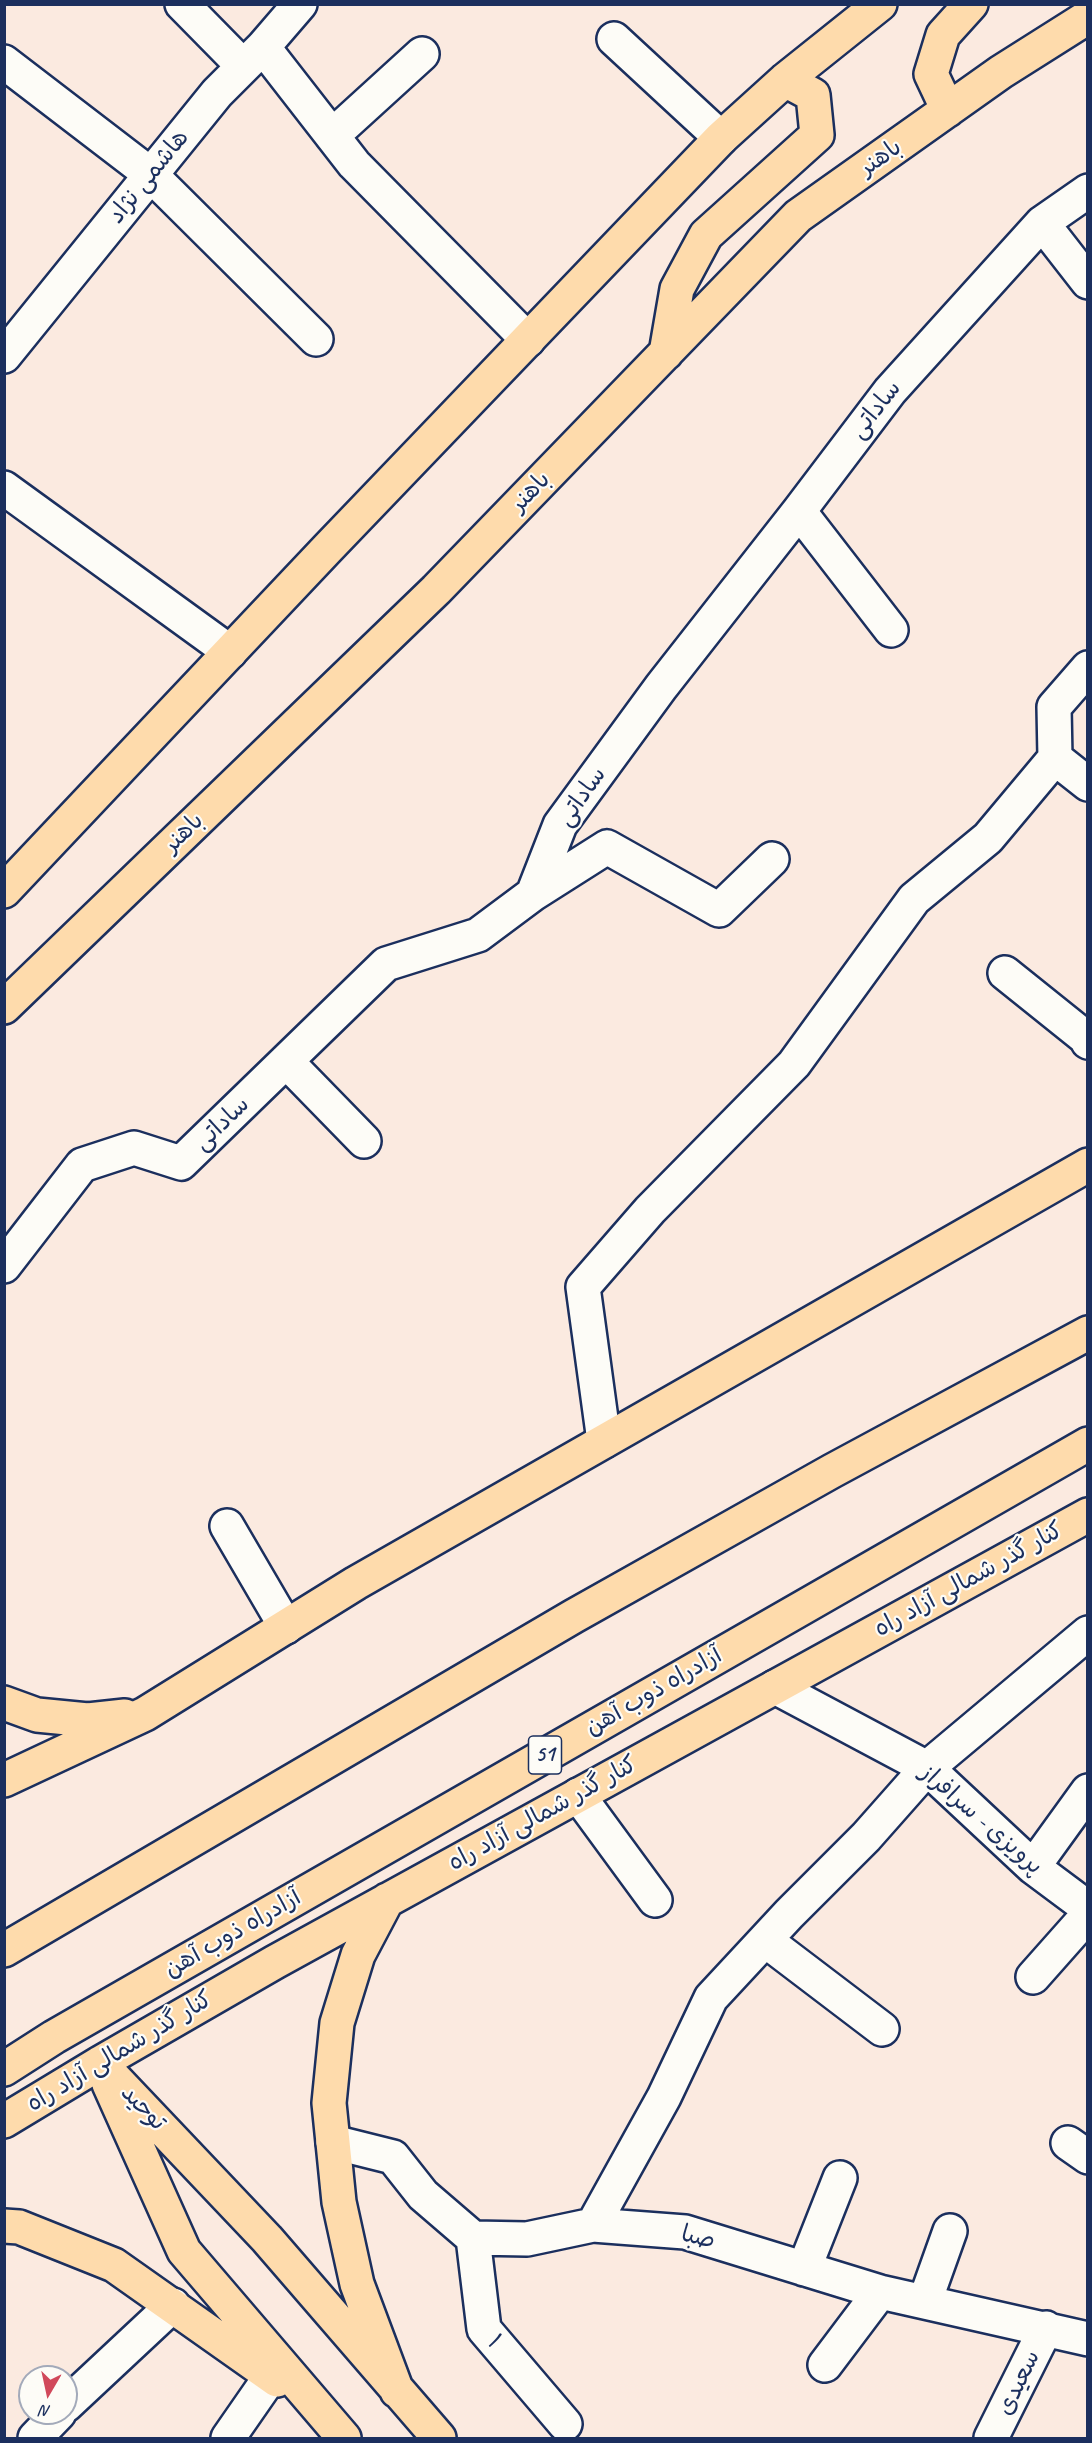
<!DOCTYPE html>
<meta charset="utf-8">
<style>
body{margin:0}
#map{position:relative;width:1092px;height:2443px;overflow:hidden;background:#fbeae0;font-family:Caveat,sans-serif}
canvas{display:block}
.frame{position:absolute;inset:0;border:6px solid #1b2f5e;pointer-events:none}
.north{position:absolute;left:18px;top:2365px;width:60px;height:60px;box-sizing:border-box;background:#fdfcf7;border:2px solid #a3aaba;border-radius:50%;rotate:189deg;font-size:16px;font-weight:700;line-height:24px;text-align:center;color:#1b2f5e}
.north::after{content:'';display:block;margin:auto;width:21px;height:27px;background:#d1495b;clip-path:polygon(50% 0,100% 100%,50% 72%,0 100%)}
</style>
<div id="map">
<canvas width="1092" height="2443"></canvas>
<div class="frame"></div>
<div class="north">N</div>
</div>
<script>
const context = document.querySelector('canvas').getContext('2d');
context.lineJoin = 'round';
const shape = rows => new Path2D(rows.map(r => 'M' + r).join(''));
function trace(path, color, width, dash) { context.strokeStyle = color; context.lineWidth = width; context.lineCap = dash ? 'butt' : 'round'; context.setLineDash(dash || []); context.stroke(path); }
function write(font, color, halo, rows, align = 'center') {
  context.font = font + ' Caveat,"Playpen Sans Arabic",sans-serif'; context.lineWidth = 4.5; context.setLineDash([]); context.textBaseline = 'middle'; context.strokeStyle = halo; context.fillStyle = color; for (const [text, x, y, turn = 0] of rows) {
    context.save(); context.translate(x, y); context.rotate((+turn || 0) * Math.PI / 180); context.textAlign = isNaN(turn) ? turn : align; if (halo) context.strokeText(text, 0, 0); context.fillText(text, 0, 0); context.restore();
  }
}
const minor = shape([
 [182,4,243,66],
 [614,39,721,138],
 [263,47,354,164,528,340],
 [4,62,150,174,316,339],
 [332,136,422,54],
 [1042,223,1088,282],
 [4,356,217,93,263,47,300,4],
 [4,488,230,652],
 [799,511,891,630],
 [1055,758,1088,784],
 [533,894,607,847,719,910,772,859],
 [1005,973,1086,1038,1088,1042],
 [286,1061,364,1141],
 [4,1266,82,1165,134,1148,181,1163,386,964,478,935,533,894,560,825,661,687,799,511,890,391,1042,223,1088,191],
 [604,1441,583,1287,650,1210,794,1064,914,899,988,838,1055,758,1054,707,1088,668],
 [227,1526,286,1627],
 [775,1687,927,1768,1033,1867,1088,1908],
 [578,1795,655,1900],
 [1033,1867,1088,1791],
 [765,1940,882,2029],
 [1033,1977,1088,1915],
 [333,2142,393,2157,423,2195,473,2238,527,2239,593,2225,685,2232,880,2292,1088,2339],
 [1068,2143,1088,2157],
 [593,2225,664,2097,711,1998,789,1914,866,1837,927,1768,1088,1633],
 [473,2238,484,2329,565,2424],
 [804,2269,840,2178],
 [925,2301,950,2231],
 [825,2365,880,2292],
 [66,2405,173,2305],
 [35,2438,59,2413],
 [228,2438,271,2376],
 [991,2438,1046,2328]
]);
const major = shape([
 [948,110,931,74,943,35,971,4],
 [666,353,677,289,706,235,817,135,813,95,785,80],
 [4,891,327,549,721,138,785,80,880,4],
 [4,1007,436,590,798,216,1001,72,1088,17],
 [4,1703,37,1715,88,1720,125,1716],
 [4,1780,145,1714,356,1583,1088,1165],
 [387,1900,358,1955,337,2023,329,2103,339,2202,357,2284,397,2391],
 [100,2063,267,2239,439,2438],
 [109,2084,184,2251,344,2438],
 [4,2121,100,2063,275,1962,1088,1515],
 [4,2226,19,2227,114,2265,277,2380]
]);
const highway = shape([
 [4,1950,574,1616,832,1471,1088,1333],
 [4,2069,54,2037,1088,1444]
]);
const shields = [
 [545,1755,33]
];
const shieldNames = [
 ["51",545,1755]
];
const streetNames = [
 ["باهنر",881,158,-35],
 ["هاشمی نژاد",149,177,-51],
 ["ساداتی",876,410,-52],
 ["باهنر",531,492,-46],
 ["ساداتی",582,797,-55],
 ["باهنر",184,833,-44],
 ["ساداتی",222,1124,-44],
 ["کنار گذر شمالی آزاد راه",969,1580,-29],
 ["آزادراه ذوب آهن",654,1692,-30],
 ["کنار گذر شمالی آزاد راه",543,1814,-29],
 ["پرویزی - سرافراز",981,1820,41],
 ["آزادراه ذوب آهن",233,1934,-30],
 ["کنار گذر شمالی آزاد راه",120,2052,-31],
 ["توحید",143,2108,46],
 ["صبا",698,2238,14],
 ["۱",494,2342,49],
 ["سعیدی",1019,2383,-64]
];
trace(minor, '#1b2f5e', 38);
trace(major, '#1b2f5e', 38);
trace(highway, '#1b2f5e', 38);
trace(minor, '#fdfcf7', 33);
trace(major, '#fedbac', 33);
trace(highway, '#fedbac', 33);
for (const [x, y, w] of shields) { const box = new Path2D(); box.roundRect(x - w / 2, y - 19, w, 38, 4.5); context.fillStyle = '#fdfcf7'; context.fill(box); trace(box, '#1b2f5e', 1.5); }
write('bold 22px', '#1b2f5e', null, shieldNames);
write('24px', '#1b2f5e', '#fdfcf7', streetNames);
</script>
